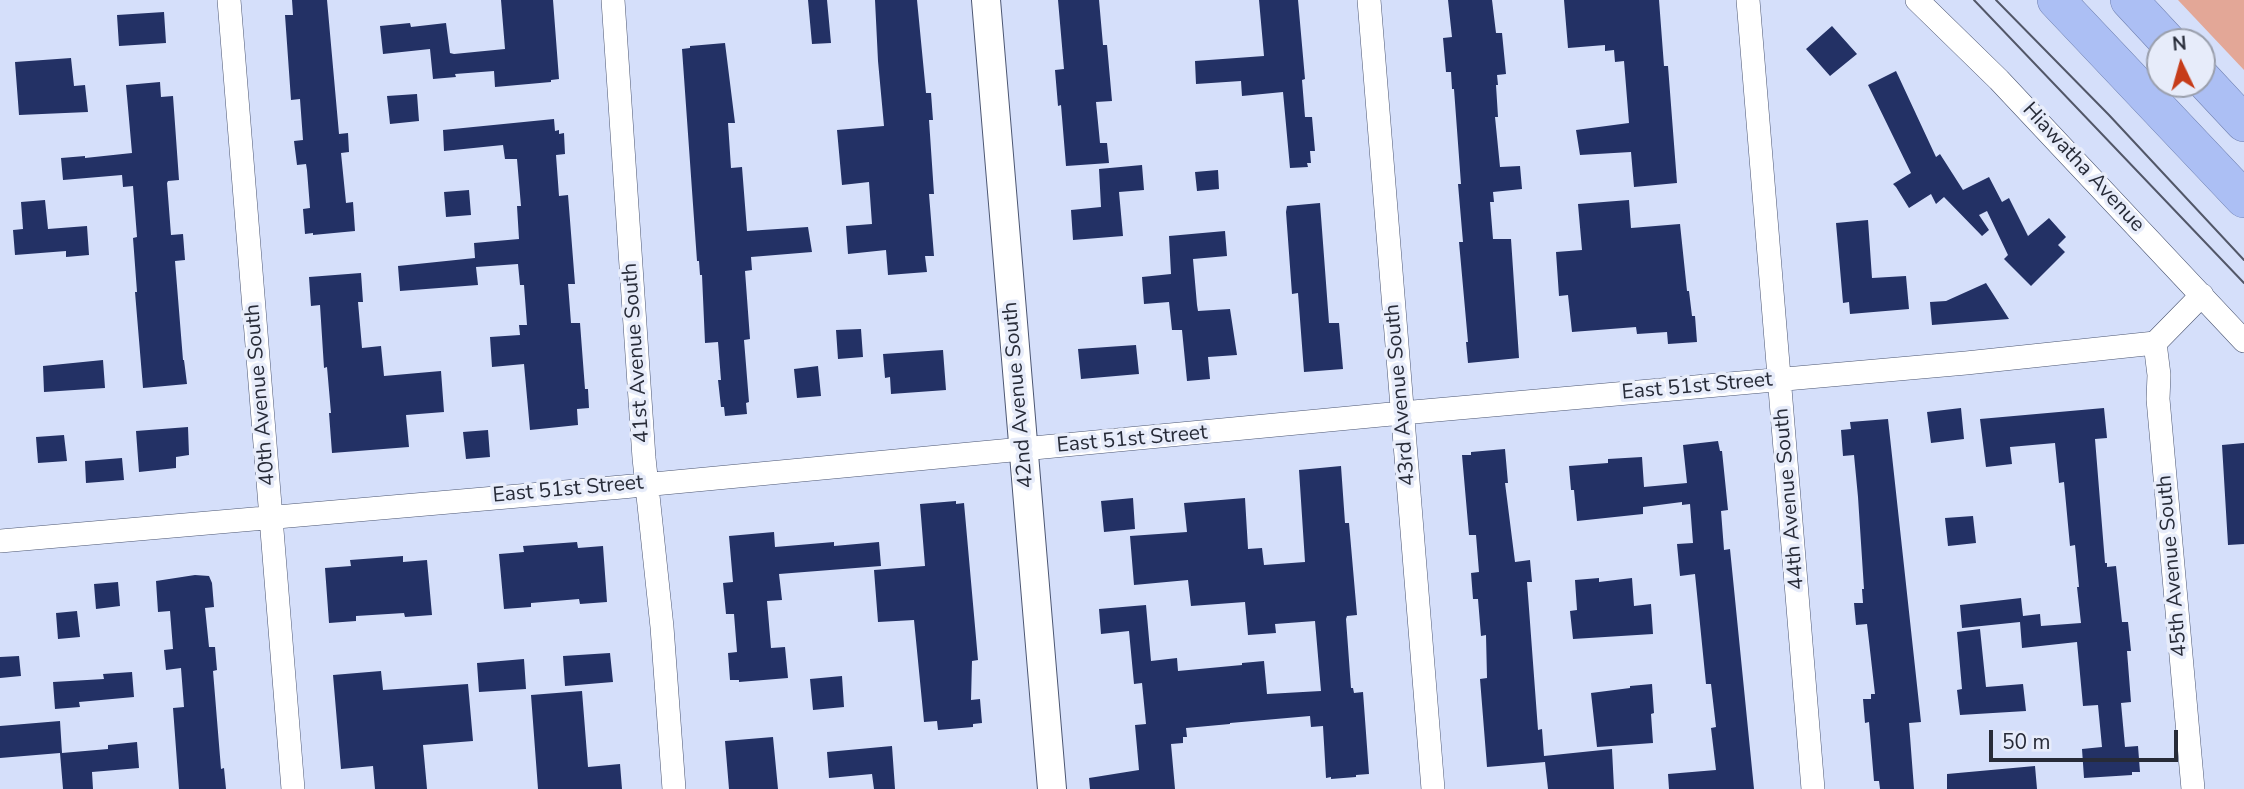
<!DOCTYPE html>
<style>
body{margin:0}
#map{position:relative;width:2244px;height:789px;overflow:hidden;background:#d5dffa;font-family:"Nunito Sans",sans-serif}
canvas{display:block}
.north{position:absolute;left:2146px;top:28px;width:70px;height:70px;box-sizing:border-box;background:#e7ecfa;border:2px solid #9a9fac;border-radius:50%;rotate:355deg;font-size:19px;font-weight:700;line-height:28px;text-align:center;color:#272b38}
.north::after{content:'';display:block;margin:auto;width:24px;height:32px;background:#c63c1a;clip-path:polygon(50% 0,100% 100%,50% 72%,0 100%)}
.scale{position:absolute;left:1989px;top:730px;width:189px;height:32px;box-sizing:border-box;border:4px solid #272b38;border-top:0;padding-left:9px;font-size:21px;line-height:24px;white-space:nowrap;color:#272b38;-webkit-text-stroke:5px #e7ecfa;paint-order:stroke}
</style>
<div id="map">
<canvas width="2244" height="789"></canvas>
<div class="north">N</div>
<div class="scale">50 m</div>
</div>
<script>
const context = document.querySelector('canvas').getContext('2d');
context.lineJoin = 'round';
function fillPath(path, color) { context.fillStyle = color; context.fill(path, 'evenodd'); }
const shape = rows => new Path2D(rows.map(r => 'M' + r).join(''));
function trace(path, color, width, dash) { context.strokeStyle = color; context.lineWidth = width; context.lineCap = dash ? 'butt' : 'round'; context.setLineDash(dash || []); context.stroke(path); }
function write(font, color, halo, rows, align = 'center') {
  context.font = font + ' "Nunito Sans",sans-serif'; context.lineWidth = 7; context.setLineDash([]); context.textBaseline = 'middle'; context.strokeStyle = halo; context.fillStyle = color; for (const [text, x, y, turn = 0] of rows) {
    context.save(); context.translate(x, y); context.rotate((+turn || 0) * Math.PI / 180); context.textAlign = isNaN(turn) ? turn : align; if (halo) context.strokeText(text, 0, 0); context.fillText(text, 0, 0); context.restore();
  }
}
const green = shape([
 [2178,0,2244,0,2244,70]
]);
const building = shape([
 [292,0,327,0,339,134,348,133,349,152,341,153,346,203,353,202,355,231,313,235,313,233,305,234,303,209,310,208,307,170,306,164,297,165,294,141,303,140,300,99,291,100,285,15,293,15],
 [501,0,553,0,559,79,551,80,551,82,495,87,494,71,455,74,456,77,433,79,430,49,383,54,380,26,410,23,411,27,446,23,450,53,454,54,505,49],
 [808,0,827,0,831,43,812,44],
 [875,0,917,0,926,93,931,93,933,120,929,120,934,194,929,194,934,256,925,256,927,272,888,275,886,250,848,254,846,226,872,224,869,182,842,185,837,130,884,126,878,61],
 [1058,0,1099,0,1103,45,1107,45,1112,101,1096,102,1100,143,1107,143,1109,163,1066,166,1061,105,1058,106,1055,70,1064,69],
 [1259,0,1298,0,1305,79,1302,80,1305,117,1312,117,1315,151,1310,151,1311,163,1307,163,1308,167,1290,168,1283,92,1242,96,1241,81,1196,84,1195,61,1264,56],
 [1448,0,1492,0,1496,33,1502,33,1506,74,1497,75,1498,85,1496,85,1498,117,1495,117,1500,167,1520,166,1522,189,1493,192,1494,202,1490,202,1493,239,1511,239,1519,358,1468,363,1466,342,1468,342,1459,242,1463,242,1458,184,1461,184,1454,89,1452,89,1451,72,1446,72,1443,38,1452,37],
 [1564,0,1659,0,1664,66,1668,66,1677,183,1634,187,1631,152,1580,155,1576,130,1629,123,1624,61,1615,62,1614,50,1605,51,1605,45,1568,48],
 [164,12,166,43,119,46,117,15],
 [1832,26,1857,54,1830,76,1806,49],
 [725,43,735,123,728,123,731,168,742,167,747,231,808,227,812,252,751,257,752,270,745,271,750,339,744,340,749,402,746,403,747,414,725,416,724,407,721,407,718,380,721,380,718,342,705,343,702,275,700,275,699,261,697,261,682,49,690,48,690,46],
 [71,58,74,86,85,85,88,112,19,115,15,62],
 [1896,71,1936,157,1940,154,1963,190,1989,177,2002,202,2009,198,2028,236,2049,218,2066,237,2058,245,2065,252,2031,286,2004,259,2008,255,1987,211,1979,215,1989,230,1982,236,1944,197,1936,204,1931,194,1909,208,1896,187,1893,184,1911,173,1868,85],
 [160,82,161,97,173,96,179,180,168,181,167,183,171,235,183,234,185,260,175,261,183,360,184,360,187,384,143,388,135,292,137,292,133,238,137,237,133,186,123,187,122,175,63,180,61,158,85,156,85,158,132,153,126,85],
 [417,94,419,121,390,124,387,96],
 [554,119,555,131,559,130,559,134,564,133,565,154,556,155,559,196,568,195,575,284,568,284,571,323,580,323,585,389,588,389,589,408,577,409,578,425,530,430,524,364,492,367,490,337,520,335,519,325,527,325,524,285,520,285,518,264,476,267,478,285,400,291,398,266,475,258,474,243,519,239,517,206,521,206,517,159,505,159,503,145,444,151,443,130],
 [1142,165,1144,190,1119,192,1123,236,1073,240,1071,210,1101,207,1099,169],
 [1218,170,1219,189,1197,191,1195,172],
 [469,190,471,215,446,217,444,192],
 [45,200,48,229,87,226,89,255,66,257,66,251,15,255,13,230,23,229,21,202],
 [1629,200,1631,228,1680,224,1687,291,1689,291,1692,316,1695,316,1697,342,1668,344,1667,332,1637,334,1636,327,1572,332,1568,295,1559,296,1556,252,1582,250,1578,204],
 [1320,203,1329,323,1339,323,1343,369,1304,372,1298,293,1292,294,1286,212,1287,206],
 [1868,220,1872,278,1906,276,1909,309,1850,314,1849,302,1843,303,1836,223],
 [1225,231,1227,256,1193,259,1197,305,1198,311,1230,309,1237,355,1208,357,1210,379,1187,381,1182,330,1172,330,1169,302,1144,304,1142,277,1171,274,1169,236],
 [361,273,363,302,358,302,362,348,381,346,384,376,441,371,444,412,406,415,409,447,332,453,329,413,331,413,327,367,324,368,320,305,311,306,309,277],
 [1986,283,2009,319,1932,325,1930,302,1946,301],
 [861,329,863,357,838,359,836,330],
 [1136,345,1139,374,1081,379,1078,349],
 [943,350,946,390,891,394,890,377,885,378,883,354],
 [103,360,105,388,44,392,43,366],
 [818,366,821,396,797,398,794,369],
 [1961,408,1964,439,1931,443,1927,412],
 [2104,408,2107,438,2095,439,2105,563,2107,563,2107,567,2116,566,2122,622,2128,622,2131,651,2127,651,2131,702,2121,703,2125,747,2138,746,2140,772,2132,772,2132,775,2084,778,2082,749,2102,747,2098,705,2083,706,2077,642,2022,648,2020,622,1962,628,1960,605,2021,598,2023,616,2040,614,2041,626,2081,623,2077,587,2079,587,2075,545,2070,546,2064,482,2059,483,2055,443,2010,447,2012,464,1986,467,1980,419],
 [1888,419,1921,722,1909,723,1914,789,1880,789,1879,781,1874,781,1869,722,1865,723,1863,699,1871,699,1871,694,1875,694,1867,624,1856,625,1854,603,1863,603,1862,589,1864,589,1858,497,1854,455,1843,456,1841,430,1851,429,1850,422],
 [188,427,189,455,176,457,176,468,139,472,136,431],
 [488,430,490,457,466,459,463,432],
 [64,435,67,461,38,463,36,437],
 [1718,441,1720,451,1722,451,1728,510,1721,511,1724,550,1730,549,1754,789,1669,789,1668,774,1716,770,1711,728,1716,727,1711,684,1706,684,1695,574,1680,576,1677,544,1693,543,1690,504,1682,505,1682,502,1643,507,1643,514,1577,521,1574,490,1571,490,1569,466,1608,463,1608,459,1642,457,1644,487,1687,483,1683,445],
 [2244,443,2244,544,2228,545,2222,445],
 [1505,449,1508,483,1505,483,1515,562,1530,560,1532,582,1527,582,1538,730,1542,729,1544,756,1612,749,1614,789,1548,789,1545,762,1487,767,1480,679,1487,678,1486,635,1481,636,1478,599,1473,599,1471,573,1479,572,1476,535,1469,535,1462,455,1471,455,1471,452],
 [122,458,124,480,86,483,85,461],
 [1341,466,1345,523,1349,523,1357,615,1347,616,1346,619,1351,688,1353,688,1354,693,1363,692,1369,774,1356,775,1356,777,1331,779,1331,777,1326,778,1323,726,1311,727,1310,716,1230,723,1230,724,1186,728,1187,737,1183,737,1183,743,1171,744,1175,789,1090,789,1089,778,1139,770,1135,725,1146,724,1142,683,1134,684,1129,631,1101,634,1099,609,1146,605,1151,661,1177,658,1178,671,1242,665,1242,663,1264,661,1267,694,1321,691,1315,621,1275,624,1276,633,1248,635,1245,602,1191,606,1188,580,1134,585,1130,536,1187,532,1184,503,1245,498,1248,549,1262,548,1264,565,1305,562,1299,470],
 [1133,498,1135,529,1104,532,1101,501],
 [956,501,956,504,964,503,978,660,972,661,971,700,980,699,982,723,973,724,973,727,938,730,937,721,924,722,914,620,878,622,874,570,925,566,920,504],
 [1973,516,1976,543,1948,546,1945,518],
 [774,532,775,547,834,542,834,546,879,542,881,566,779,574,782,600,767,601,771,648,785,647,788,678,739,682,739,680,730,680,728,653,737,652,734,614,726,614,723,583,733,582,729,536],
 [577,542,578,548,603,546,607,602,580,604,579,599,531,603,531,607,504,609,499,554,524,552,523,546],
 [403,556,403,562,427,560,432,615,405,617,404,613,356,616,356,621,329,623,325,568,351,566,350,560],
 [195,575,209,576,212,583,214,607,205,608,209,647,215,647,217,670,213,671,221,769,224,768,226,789,179,789,173,708,184,707,181,668,166,670,164,650,173,649,170,611,158,612,156,581],
 [1599,578,1599,582,1632,578,1634,606,1651,604,1653,634,1573,639,1570,611,1577,610,1575,580],
 [118,582,120,606,96,609,94,584],
 [77,611,80,637,58,639,56,613],
 [1980,629,1986,687,2023,684,2026,711,1960,715,1957,690,1962,689,1957,632],
 [610,653,613,682,565,686,563,656],
 [19,656,21,676,0,678,0,657],
 [524,659,526,689,479,692,477,663],
 [381,671,383,690,468,684,473,741,423,745,427,789,375,789,373,766,341,769,333,675],
 [132,672,134,697,79,702,80,707,55,709,53,682,104,679,103,674],
 [842,676,844,707,813,710,810,679],
 [1652,684,1654,713,1651,714,1653,743,1597,747,1591,693,1630,688,1630,686],
 [582,691,588,767,620,764,622,789,538,789,531,695],
 [60,721,62,753,108,749,108,745,137,742,139,768,92,772,93,789,63,789,60,753,0,758,0,726],
 [773,737,778,789,729,789,725,741],
 [892,746,895,789,874,789,872,774,829,778,827,752],
 [2035,766,2037,789,1947,789,1947,774]
]);
const minor = shape([
 [229,0,293,789],
 [613,0,644,458,662,627,674,789],
 [1369,0,1433,789],
 [1748,0,1813,789],
 [1917,0,1999,80,2244,341],
 [2155,343,2159,375,2158,399,2193,789],
 [0,541,622,487,1402,413,1966,363,2155,343,2202,295]
]);
const tertiary = shape([
 [986,0,1052,789]
]);
const trunk = shape([
 [2056,0,2244,199],
 [2129,0,2168,42],
 [2202,78,2244,123]
]);
const tram = shape([
 [1974,0,2244,283],
 [1996,0,2109,115,2244,260]
]);
const streetNames = [
 ["Hiawatha Avenue",2083,168,47],
 ["41st Avenue South",637,353,-94],
 ["East 51st Street",1697,387,-5],
 ["40th Avenue South",261,395,-95],
 ["42nd Avenue South",1019,395,-95],
 ["43rd Avenue South",1401,395,-95],
 ["East 51st Street",1132,440,-5],
 ["East 51st Street",568,490,-5],
 ["44th Avenue South",1790,499,-95],
 ["45th Avenue South",2173,566,-95]
];
fillPath(green, '#e3a797');
fillPath(building, '#233165');
trace(minor, '#4c5672', 24);
trace(tertiary, '#4c5672', 30);
trace(trunk, '#7081b1', 38);
trace(minor, '#fff', 23);
trace(tertiary, '#fff', 28);
trace(trunk, '#acbff4', 37);
trace(tram, '#525768', 2);
write('21px', '#272b38', '#e7ecfa', streetNames);
</script>
